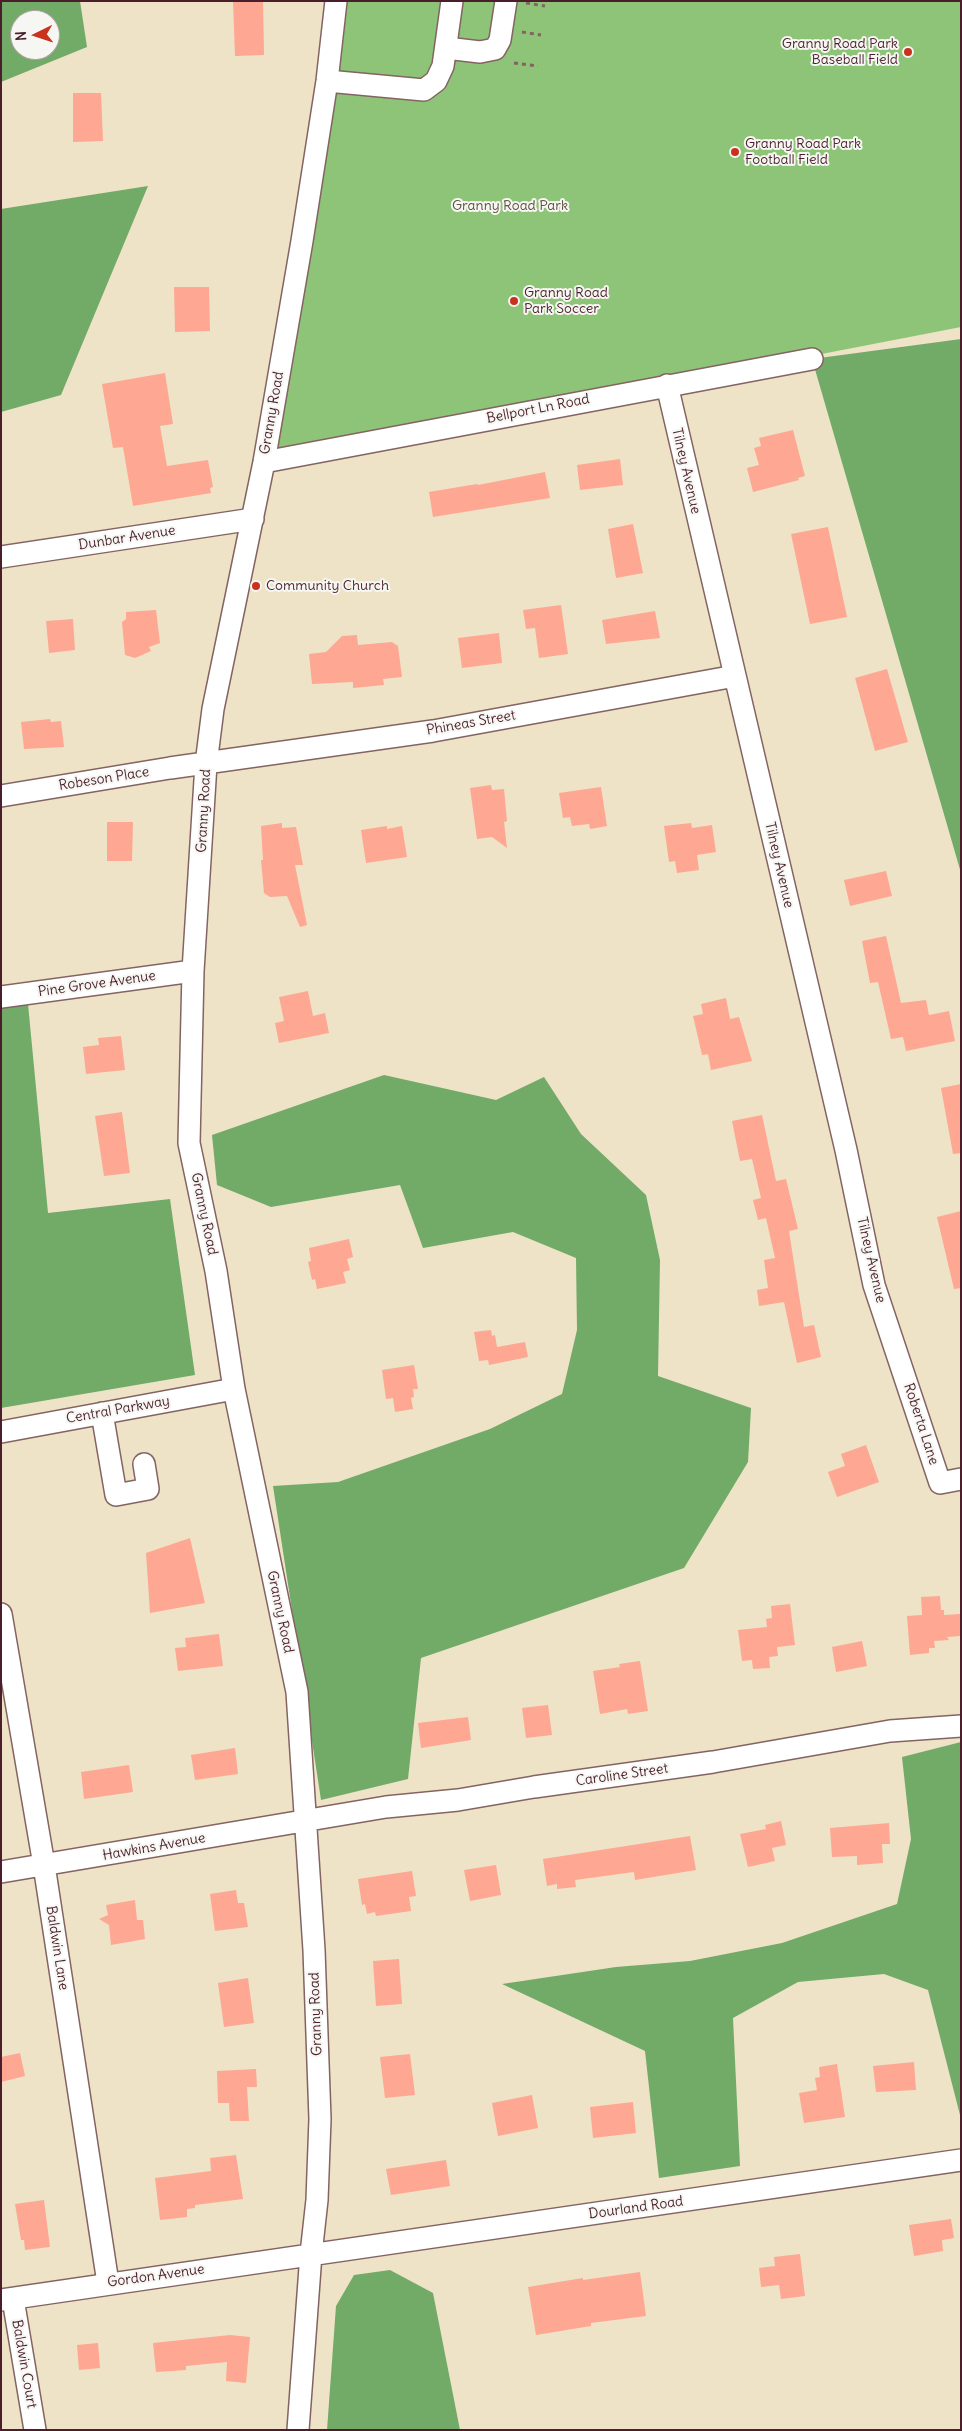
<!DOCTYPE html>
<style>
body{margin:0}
#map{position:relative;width:962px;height:2431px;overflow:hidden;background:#eee3c7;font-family:Delius,sans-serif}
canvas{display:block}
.frame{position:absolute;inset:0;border:2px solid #4a1f2b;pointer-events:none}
.north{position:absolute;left:10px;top:10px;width:50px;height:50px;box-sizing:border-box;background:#f6f6f2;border:1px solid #b1a0a2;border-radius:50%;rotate:266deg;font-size:14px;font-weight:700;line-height:20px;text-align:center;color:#4a1f2b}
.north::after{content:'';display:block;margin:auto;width:18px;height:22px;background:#c8321e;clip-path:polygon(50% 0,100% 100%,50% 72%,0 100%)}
</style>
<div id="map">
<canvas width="962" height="2431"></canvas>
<div class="frame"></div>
<div class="north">N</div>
</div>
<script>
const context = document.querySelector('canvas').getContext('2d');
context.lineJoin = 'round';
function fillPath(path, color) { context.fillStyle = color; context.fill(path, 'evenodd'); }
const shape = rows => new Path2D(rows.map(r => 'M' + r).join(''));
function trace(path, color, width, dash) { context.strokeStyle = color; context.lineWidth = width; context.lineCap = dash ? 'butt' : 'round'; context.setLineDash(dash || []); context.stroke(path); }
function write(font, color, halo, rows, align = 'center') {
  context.font = font + ' Delius,sans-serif'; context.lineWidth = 4; context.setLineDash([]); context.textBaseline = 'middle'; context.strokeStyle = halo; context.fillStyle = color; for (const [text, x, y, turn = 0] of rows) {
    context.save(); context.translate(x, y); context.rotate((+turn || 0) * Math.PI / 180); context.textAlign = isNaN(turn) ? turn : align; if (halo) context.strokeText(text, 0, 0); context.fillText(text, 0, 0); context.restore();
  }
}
const green = shape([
 [332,1,961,1,961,327,264,462]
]);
const forest = shape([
 [1,1,80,1,87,47,1,82],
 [20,20,50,20,50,50,20,50],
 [148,186,61,395,1,412,1,209],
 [961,339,961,873,812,359],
 [28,1004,48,1213,170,1199,195,1375,1,1408,1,1008],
 [384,1075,496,1100,544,1077,581,1134,646,1195,660,1260,658,1376,751,1408,748,1462,684,1568,421,1658,408,1779,321,1800,273,1486,338,1482,490,1429,562,1394,577,1330,576,1258,513,1232,423,1248,400,1185,271,1207,217,1185,212,1135],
 [961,1742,961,2119,928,1990,884,1974,798,1982,733,2018,740,2166,659,2178,645,2051,502,1984,616,1967,690,1961,782,1943,897,1904,911,1839,902,1757],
 [390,2270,433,2293,460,2430,327,2430,336,2306,354,2275]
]);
const building = shape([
 [233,1,263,1,264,55,235,56],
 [73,93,101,93,103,141,73,142],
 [174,287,209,287,210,331,175,332],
 [165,373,173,424,160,426,167,466,208,460,213,487,210,488,211,493,133,506,123,447,113,448,102,384],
 [793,430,805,476,798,478,799,480,753,492,747,468,759,465,754,448,761,446,759,438],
 [620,459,623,485,580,490,577,465],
 [545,472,550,498,433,517,429,492,477,484,478,485],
 [633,524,643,573,616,578,608,529],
 [828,527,847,617,810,624,791,534],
 [561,605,568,654,539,658,535,628,526,629,523,610],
 [156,610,160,643,149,647,151,651,135,658,125,655,122,622,126,619,126,612],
 [655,611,660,638,606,644,602,620],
 [73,619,75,650,49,653,46,621],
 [499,633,502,663,462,668,458,638],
 [357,635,358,645,392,642,398,646,402,677,383,679,384,685,353,688,353,682,312,684,309,654,326,652,342,636],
 [887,669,908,742,875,751,855,678],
 [50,719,51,722,61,721,64,747,24,749,21,722],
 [491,785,492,790,504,789,507,821,504,822,507,848,492,837,477,839,470,788],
 [601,787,607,826,590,829,589,824,572,826,570,817,563,818,559,793],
 [107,822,133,822,132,861,107,861],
 [282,823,282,828,296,827,303,865,295,865,307,925,300,927,287,896,270,897,264,893,261,860,263,860,261,826],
 [691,823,692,828,712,825,716,852,697,855,699,870,677,873,675,861,669,862,664,826],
 [387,826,387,829,402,826,407,857,366,863,361,830],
 [886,871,892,896,850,906,844,880],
 [886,936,901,1003,926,1000,929,1015,949,1011,955,1041,906,1051,903,1037,891,1039,878,982,870,983,862,941],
 [308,991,313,1016,325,1013,329,1033,279,1043,275,1023,284,1021,279,997],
 [726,998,730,1019,739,1017,752,1061,711,1070,708,1054,702,1055,693,1016,703,1014,701,1004],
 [121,1036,125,1070,86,1074,83,1047,99,1045,98,1038],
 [961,1084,961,1153,953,1154,941,1088],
 [122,1112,130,1173,104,1176,95,1116],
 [762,1115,776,1181,786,1179,798,1229,789,1231,804,1327,814,1325,821,1357,797,1363,784,1302,759,1306,757,1290,768,1288,764,1260,775,1258,766,1218,758,1220,753,1200,761,1198,752,1159,740,1161,732,1121],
 [961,1211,961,1288,954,1289,937,1217],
 [349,1239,353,1257,347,1259,350,1270,343,1272,346,1283,317,1289,315,1279,312,1280,308,1262,311,1261,309,1248],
 [491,1330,492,1336,495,1335,497,1347,525,1342,528,1357,489,1365,488,1360,479,1361,474,1332],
 [414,1365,418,1389,413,1389,414,1397,411,1398,413,1409,395,1412,393,1398,386,1399,382,1370],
 [866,1445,879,1482,837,1497,828,1472,845,1466,841,1454],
 [190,1538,205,1603,150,1613,146,1553],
 [940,1596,941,1610,944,1610,944,1615,960,1614,961,1636,947,1637,949,1640,934,1641,935,1648,929,1648,929,1653,910,1655,907,1616,922,1615,921,1597],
 [790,1604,795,1645,777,1647,778,1656,769,1657,770,1668,753,1669,752,1660,742,1661,738,1630,767,1627,766,1619,772,1618,771,1606],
 [219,1634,223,1666,178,1671,175,1648,186,1647,185,1638],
 [862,1641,867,1666,836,1672,832,1647],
 [640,1661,648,1711,628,1714,627,1709,600,1714,593,1671,620,1667,619,1664],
 [548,1705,552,1735,526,1738,522,1708],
 [468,1717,471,1740,421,1748,418,1723],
 [235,1748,238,1774,195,1780,191,1755],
 [129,1765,133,1792,84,1799,81,1772],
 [781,1821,786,1845,772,1848,775,1861,748,1867,740,1834,766,1829,765,1825],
 [889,1823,890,1844,882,1844,883,1863,857,1865,857,1856,832,1857,830,1828],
 [690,1836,696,1870,635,1880,634,1872,575,1880,576,1887,557,1889,557,1884,547,1886,543,1859],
 [496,1865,501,1895,470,1901,464,1870],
 [412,1871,416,1896,409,1897,411,1911,376,1916,375,1912,367,1914,365,1904,362,1905,358,1879],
 [236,1890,238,1903,244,1903,248,1927,215,1931,210,1894],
 [135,1900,137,1920,143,1920,145,1939,111,1945,109,1925,99,1919,108,1915,106,1905],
 [399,1959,402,2004,376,2006,373,1961],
 [248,1978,254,2023,224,2027,218,1983],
 [20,2053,25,2076,1,2082,1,2057],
 [410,2054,415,2095,385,2098,380,2057],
 [914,2062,916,2090,876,2092,873,2066],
 [837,2064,845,2117,804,2123,799,2093,817,2090,815,2078,820,2077,819,2067],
 [256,2069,257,2087,247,2087,249,2121,230,2121,229,2103,218,2103,217,2071],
 [532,2095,538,2128,498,2136,492,2103],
 [633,2102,636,2133,593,2138,590,2107],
 [236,2155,243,2199,195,2205,195,2208,187,2209,187,2217,160,2220,155,2178,211,2171,210,2158],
 [446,2160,450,2186,391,2195,386,2169],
 [44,2200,50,2247,25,2250,24,2240,21,2240,15,2204],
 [951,2219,954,2238,942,2240,943,2251,914,2256,909,2225],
 [800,2254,805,2296,781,2299,779,2285,761,2287,759,2268,775,2266,774,2257],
 [640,2272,646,2316,591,2323,591,2326,536,2335,528,2287,583,2278,583,2280],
 [230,2335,250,2337,246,2383,226,2381,227,2362,186,2366,186,2370,156,2372,153,2343],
 [98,2343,100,2368,79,2370,77,2345]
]);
const path = shape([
 [526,3,545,6],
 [522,32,541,35],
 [514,63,538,66]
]);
const minor = shape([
 [446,48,480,52,495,49,500,40,506,1],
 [327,81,424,90,436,81,443,66,452,1],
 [667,385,846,1150,874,1285,940,1483,961,1479],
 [264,462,812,359],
 [1,557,253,519],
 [1,796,170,768,433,731,735,676],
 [1,997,193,971],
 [102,1413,116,1495,148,1489,144,1464],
 [1,1432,234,1389],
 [1,1614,44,1865,108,2283],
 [1,1872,386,1807,458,1800,534,1787,713,1762,890,1731,961,1726],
 [13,2299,35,2430],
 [1,2300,961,2160],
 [298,2430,311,2254,317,2200,320,2119,314,1950,297,1692,234,1389,216,1271,189,1143,193,971,206,764,213,709,264,462,302,241,327,81,336,1]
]);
const markers = [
 [908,52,5,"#c8321e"],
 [735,152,5,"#c8321e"],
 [514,301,5,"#c8321e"],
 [256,586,5,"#c8321e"]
];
const poiNames = [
 ["Granny Road Park",898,44,"right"],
 ["Baseball Field",898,60,"right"],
 ["Granny Road Park",745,144],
 ["Football Field",745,160],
 ["Granny Road",524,293],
 ["Park Soccer",524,309],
 ["Community Church",266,586]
];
const parkNames = [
 ["Granny Road Park",510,206]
];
const streetNames = [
 ["Bellport Ln Road",538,409,-11],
 ["Granny Road",272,413,-80],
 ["Tilney Avenue",686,471,77],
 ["Dunbar Avenue",127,538,-9],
 ["Phineas Street",471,723,-10],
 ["Robeson Place",104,779,-9],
 ["Granny Road",204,811,-87],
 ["Tilney Avenue",779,865,77],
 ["Pine Grove Avenue",97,984,-8],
 ["Granny Road",204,1214,78],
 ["Tilney Avenue",871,1260,77],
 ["Central Parkway",118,1410,-10],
 ["Roberta Lane",921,1424,72],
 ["Granny Road",280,1612,78],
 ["Caroline Street",622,1775,-8],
 ["Hawkins Avenue",154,1847,-10],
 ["Baldwin Lane",57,1948,81],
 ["Granny Road",316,2014,-92],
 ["Dourland Road",636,2208,-8],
 ["Gordon Avenue",156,2276,-8],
 ["Baldwin Court",24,2364,80]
];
fillPath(green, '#8dc477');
fillPath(forest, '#72aa68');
fillPath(building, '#fea793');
trace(minor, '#836462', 24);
trace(path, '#836462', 3, [4, 4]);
trace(minor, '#fff', 21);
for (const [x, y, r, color] of markers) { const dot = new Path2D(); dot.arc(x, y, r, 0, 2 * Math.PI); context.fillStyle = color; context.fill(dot); trace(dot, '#f6f6f2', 2); }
write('14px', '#4a1f2b', '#f6f6f2', poiNames, 'left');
write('14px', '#5e5142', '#f6f6f2', parkNames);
write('14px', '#4a1f2b', '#f6f6f2', streetNames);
</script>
